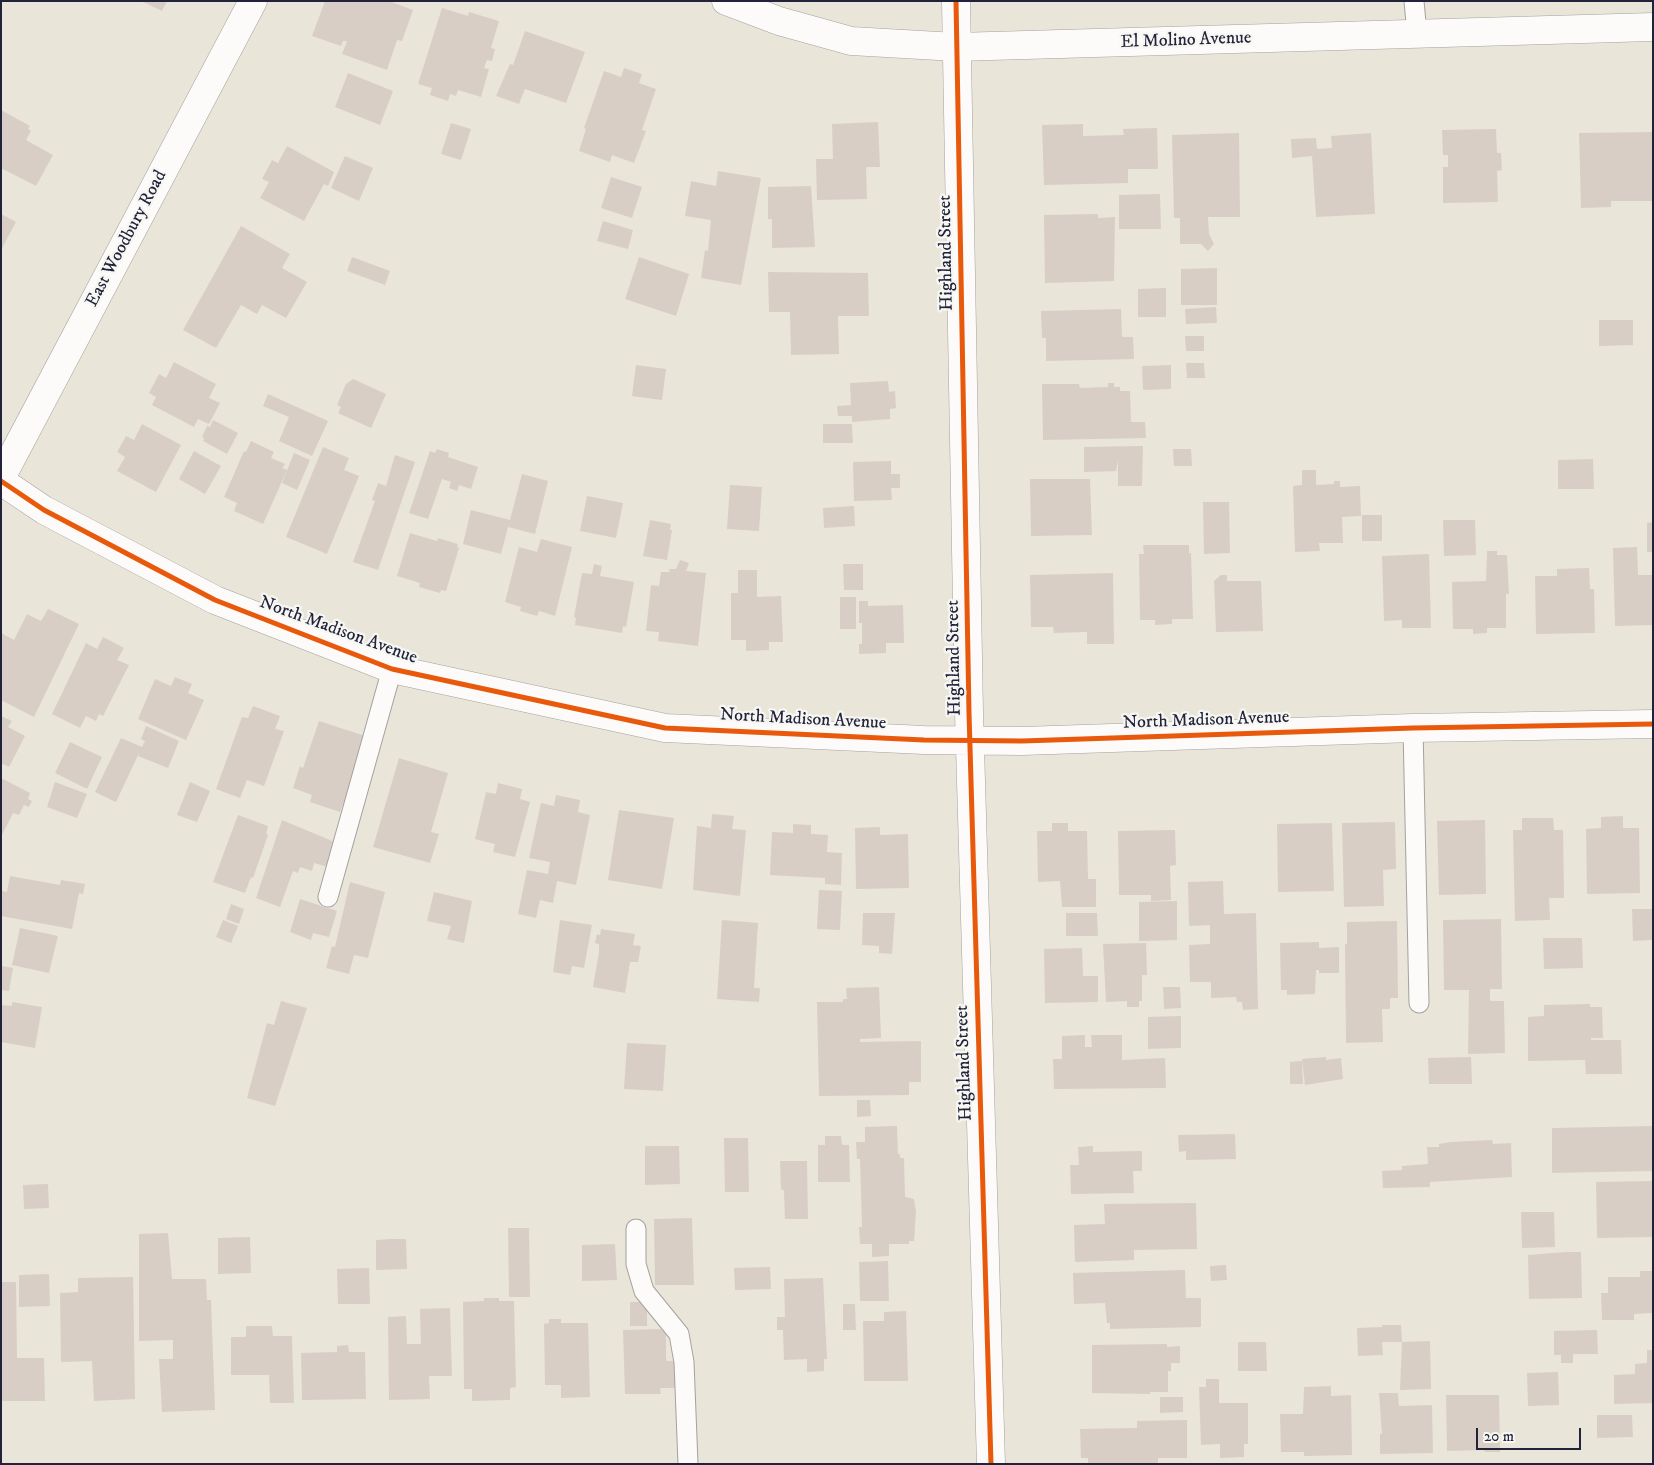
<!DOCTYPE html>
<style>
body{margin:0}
#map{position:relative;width:1654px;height:1465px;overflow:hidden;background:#eae5d9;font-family:"IM FELL DW Pica",serif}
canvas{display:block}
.frame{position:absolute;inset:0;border:2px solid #22223b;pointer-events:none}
.scale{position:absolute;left:1476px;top:1428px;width:105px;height:22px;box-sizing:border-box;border:2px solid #22223b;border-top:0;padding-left:6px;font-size:15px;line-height:18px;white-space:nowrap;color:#22223b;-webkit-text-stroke:4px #f6f6f2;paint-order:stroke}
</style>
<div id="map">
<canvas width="1654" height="1465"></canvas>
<div class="frame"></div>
<div class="scale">20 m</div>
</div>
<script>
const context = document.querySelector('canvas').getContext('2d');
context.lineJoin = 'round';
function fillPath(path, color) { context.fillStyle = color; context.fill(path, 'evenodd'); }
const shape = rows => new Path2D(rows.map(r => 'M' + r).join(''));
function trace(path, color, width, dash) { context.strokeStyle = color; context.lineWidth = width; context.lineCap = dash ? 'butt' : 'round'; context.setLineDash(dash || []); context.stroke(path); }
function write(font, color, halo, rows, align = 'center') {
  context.font = font + ' "IM FELL DW Pica",serif'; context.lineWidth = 4.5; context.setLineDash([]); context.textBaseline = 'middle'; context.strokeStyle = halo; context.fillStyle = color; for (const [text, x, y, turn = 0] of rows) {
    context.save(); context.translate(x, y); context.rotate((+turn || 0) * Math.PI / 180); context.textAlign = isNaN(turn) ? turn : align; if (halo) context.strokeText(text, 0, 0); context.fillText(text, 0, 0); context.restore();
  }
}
const building = shape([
 [141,1,167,1,162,11],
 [325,1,389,1,413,10,402,41,397,40,387,70,342,54,347,41,343,41,341,46,312,36],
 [442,8,468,16,469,12,499,21,491,48,495,49,492,61,487,60,484,68,489,69,481,97,458,90,456,96,450,94,448,101,430,95,432,88,418,84],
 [525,31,585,52,566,103,525,89,519,104,496,96,510,64,513,65],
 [624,68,642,74,639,83,656,89,642,130,646,131,634,163,612,155,610,162,579,151,586,129,584,128,604,71,621,77],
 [348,73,393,91,380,125,335,107],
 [1,110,30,126,28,129,31,131,26,140,53,155,36,186,1,168],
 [878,122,880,167,866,167,867,199,817,200,816,159,833,159,832,124],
 [451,123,471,129,461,160,441,154],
 [1083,124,1083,136,1124,135,1123,129,1157,128,1158,169,1128,169,1128,183,1044,185,1042,125],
 [1496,129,1497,153,1501,153,1502,170,1497,171,1498,202,1443,203,1443,167,1448,167,1448,155,1443,155,1442,130],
 [1653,132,1653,201,1611,201,1611,207,1581,208,1579,133],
 [1239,133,1240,217,1208,217,1209,234,1214,244,1208,251,1201,244,1180,244,1180,218,1174,218,1172,135],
 [1371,133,1375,214,1316,217,1312,156,1292,158,1291,139,1316,138,1317,149,1332,148,1331,136],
 [287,146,334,172,328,186,324,184,304,221,260,198,269,182,262,179,272,160,278,163],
 [345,156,373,168,359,201,331,188],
 [718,171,761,178,741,285,701,278,705,250,708,251,711,220,685,216,691,181,716,186],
 [611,177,642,187,632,218,601,208],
 [811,186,815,247,772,248,772,219,768,219,768,187],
 [1160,194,1161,229,1119,229,1119,195],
 [1,214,16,222,1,250],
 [1098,214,1098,218,1115,217,1114,281,1045,283,1044,215],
 [603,221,633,230,628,249,597,241],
 [241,226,290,254,282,268,307,282,286,318,262,305,257,314,241,305,216,348,183,330],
 [352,257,390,271,385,285,347,271],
 [639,257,689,274,676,316,625,299],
 [1217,268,1217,305,1181,305,1181,269],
 [768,272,868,273,869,316,838,316,839,354,791,355,790,312,769,312],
 [1166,288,1166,317,1138,317,1138,289],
 [1216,307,1217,323,1186,324,1185,309],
 [1121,309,1122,337,1133,337,1134,359,1046,361,1046,338,1042,338,1041,311],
 [1599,320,1633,320,1633,345,1599,346],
 [1185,336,1204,336,1204,351,1186,351],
 [174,362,216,384,209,398,220,403,209,424,198,419,194,427,152,405,156,397,149,393,159,374,166,378],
 [1186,363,1204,363,1205,378,1187,378],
 [636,365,666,369,662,400,632,396],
 [1171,365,1171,389,1143,390,1142,366],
 [353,379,386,394,371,428,338,413,341,407,337,405,346,384],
 [888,381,889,392,895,391,896,408,890,409,890,419,852,422,852,416,838,416,837,406,851,405,850,383],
 [1108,383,1114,383,1114,387,1120,387,1120,391,1130,391,1131,422,1145,422,1146,438,1043,440,1042,384,1079,384,1080,388,1108,387],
 [268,394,328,421,312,456,279,441,289,417,263,406],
 [213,420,238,433,227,454,203,441,204,438,202,437,207,426,210,427],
 [142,424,181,445,156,492,117,471,125,457,117,452,126,436,134,440],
 [823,424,852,424,853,443,823,443],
 [251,441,274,452,271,458,285,464,282,468,287,470,263,524,234,511,237,503,224,497,244,451,246,452],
 [1143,446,1142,486,1118,486,1118,460,1116,471,1084,472,1084,447],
 [323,447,349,458,344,470,359,476,327,554,286,537],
 [437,449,449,453,448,457,478,467,471,489,459,485,457,491,449,488,451,482,442,479,428,519,409,513,430,451,435,453],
 [1173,449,1191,449,1192,466,1174,466],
 [194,451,221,466,205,494,179,479],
 [294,453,310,460,297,490,282,483],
 [395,455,415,462,378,570,353,562,375,501,372,500,378,483,386,486],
 [1593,459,1594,489,1558,489,1558,460],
 [891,461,891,474,900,474,900,488,891,488,892,500,854,501,853,462],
 [1302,470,1316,470,1316,485,1334,484,1334,481,1340,481,1340,487,1360,486,1361,516,1342,517,1343,543,1319,543,1320,551,1295,552,1293,486,1302,485],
 [522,474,548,481,535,534,508,527,501,554,463,544,471,510,510,520],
 [1030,479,1090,479,1092,535,1031,536],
 [730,485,762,487,759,531,727,529],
 [587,496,623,503,616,538,580,531],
 [1203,502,1229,502,1230,553,1204,554],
 [854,506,855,526,824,528,823,508],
 [1362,515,1382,515,1382,541,1362,541],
 [650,520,671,524,670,530,672,530,667,560,643,556],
 [1443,520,1475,520,1476,555,1444,556],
 [1653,522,1653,552,1647,552,1647,523],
 [410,533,437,541,438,538,458,544,457,547,459,548,446,591,441,590,440,593,419,587,420,583,397,576],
 [541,539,572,547,555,616,539,611,537,616,520,611,521,607,505,602,519,547,537,552],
 [1143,545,1189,545,1189,553,1191,553,1193,619,1172,619,1172,624,1155,625,1155,620,1140,620,1139,554,1144,554],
 [1637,547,1638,575,1653,575,1653,625,1615,626,1613,548],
 [1487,551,1497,551,1497,555,1507,555,1509,594,1506,594,1506,628,1487,628,1487,633,1473,634,1473,629,1453,629,1452,582,1486,581],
 [1429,554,1431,628,1402,628,1402,620,1384,621,1382,556],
 [680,560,689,563,686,571,706,573,698,646,658,641,659,632,646,631,651,585,659,586,661,572,670,572,669,569,676,569],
 [594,564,602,566,600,576,634,582,626,627,623,626,622,633,575,625,576,618,574,617,582,573,592,574],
 [843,564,863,564,863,590,844,590],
 [1589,568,1590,589,1594,589,1595,633,1536,634,1535,576,1557,576,1557,569],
 [738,570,757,570,757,597,781,596,783,642,769,642,769,650,746,651,746,640,731,640,731,593,738,593],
 [1113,573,1114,644,1087,644,1087,632,1054,633,1053,627,1031,627,1030,575],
 [1221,575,1227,575,1227,581,1261,581,1263,631,1216,632,1214,581],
 [840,597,856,597,856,629,840,629],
 [859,601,868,601,868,606,903,605,904,643,886,643,886,653,859,654,859,644,862,644,862,623,859,623],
 [48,609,79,624,34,717,1,700,1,633,14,640,27,614,41,621],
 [103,637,124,648,117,660,129,665,103,716,99,714,96,721,86,716,80,728,52,714,86,643,97,649],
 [175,677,192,684,188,693,204,700,186,740,138,719,155,679,171,686],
 [253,706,280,716,275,729,284,731,264,786,247,780,240,798,216,789,242,717,248,718],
 [1,716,12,721,8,727,25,736,9,767,1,763],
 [319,721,365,736,348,806,343,804,340,812,310,802,312,795,293,788,300,766,303,768],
 [146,726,179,741,168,768,138,756,140,751,116,802,95,792,121,738,142,747,145,741,141,739],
 [70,742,102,757,87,789,55,773],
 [399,758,448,773,431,832,439,834,430,863,373,847],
 [1,778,30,793,28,799,32,801,29,807,24,805,19,815,13,813,1,837],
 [55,782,87,794,77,818,47,807],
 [190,782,210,791,197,822,177,815],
 [498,783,522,789,520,799,530,802,515,857,493,852,495,844,475,839,486,792,496,794],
 [556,795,580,800,578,812,590,815,576,885,557,881,553,903,540,900,536,918,518,914,527,870,548,874,550,862,529,858,541,803,554,806],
 [619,810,674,818,662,889,608,880],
 [712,814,734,816,732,829,746,830,740,896,693,890,697,826,711,828],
 [238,815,268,826,266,834,268,835,253,878,251,877,245,893,213,882],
 [1623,816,1623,828,1639,828,1640,893,1587,894,1586,829,1601,828,1601,817],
 [1522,818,1553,818,1554,830,1563,830,1564,898,1549,898,1550,920,1515,921,1513,830,1522,830],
 [282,820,337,843,328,867,314,863,312,871,300,867,298,873,293,871,280,907,256,898],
 [1485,820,1486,894,1439,895,1437,821],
 [1395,822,1396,869,1383,870,1384,906,1344,907,1342,823],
 [1052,823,1068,823,1068,831,1087,831,1088,879,1096,879,1096,907,1062,907,1060,881,1038,882,1037,831,1052,831],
 [1332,823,1334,891,1278,892,1277,824],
 [793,824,811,825,811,834,828,835,827,852,842,853,841,885,825,884,825,878,770,875,772,832,793,833],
 [880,827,880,835,908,834,909,888,856,889,855,828],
 [1175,830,1176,865,1170,866,1171,900,1151,901,1151,895,1119,895,1118,831],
 [10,876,60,885,61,880,85,884,83,894,79,893,72,929,1,916,1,891,7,892],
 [1223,881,1224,914,1256,913,1258,1009,1243,1010,1242,1002,1237,1002,1236,997,1211,998,1211,982,1190,982,1189,945,1210,944,1210,925,1189,926,1188,882],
 [350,882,385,892,368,958,354,955,349,974,326,968,332,946,335,947],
 [819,890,842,891,840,930,817,929],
 [434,892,472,901,464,943,447,939,451,926,427,921],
 [300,899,337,911,329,937,313,933,311,940,290,932],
 [1177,901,1177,940,1139,941,1139,902],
 [231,904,244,909,239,924,226,919],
 [1632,909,1653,909,1653,940,1633,941],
 [863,913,895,913,892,954,879,953,879,946,862,945],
 [1066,913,1097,913,1098,936,1066,936],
 [1501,919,1502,989,1490,989,1490,1001,1504,1001,1505,1053,1468,1054,1469,990,1444,990,1443,920],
 [223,920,238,926,231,943,216,937],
 [560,920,592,925,584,968,572,966,570,975,553,972],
 [722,920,758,923,754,988,760,988,759,1002,717,999],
 [1397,921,1398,998,1390,998,1390,1009,1382,1009,1383,1042,1346,1043,1345,944,1347,944,1347,922],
 [20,928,58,936,49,973,12,965],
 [601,929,635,934,633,945,641,946,638,962,630,962,625,993,593,987,599,952,599,944,595,943,597,934,600,935],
 [1543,938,1582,938,1583,968,1544,969],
 [1319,942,1319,948,1339,947,1339,973,1319,973,1319,970,1316,970,1315,994,1287,995,1287,990,1281,990,1280,943],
 [1146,943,1147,975,1142,975,1142,1001,1139,1001,1139,1007,1127,1007,1127,1001,1106,1002,1103,944],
 [1082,948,1083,976,1098,976,1098,1002,1045,1003,1044,949],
 [1,966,13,968,9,991,1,990],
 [879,987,881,1038,860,1039,860,1042,921,1041,921,1082,909,1082,909,1095,819,1096,817,1002,843,1002,843,999,847,999,846,988],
 [1163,987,1180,987,1181,1008,1164,1009],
 [281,1001,307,1008,275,1106,247,1098,267,1023,274,1025],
 [12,1002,42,1007,35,1048,1,1042,1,1005,12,1006],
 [1590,1004,1590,1007,1602,1007,1603,1038,1591,1038,1591,1040,1621,1040,1622,1074,1586,1074,1585,1060,1528,1061,1528,1017,1544,1016,1544,1005],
 [1181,1016,1181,1048,1148,1049,1148,1017],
 [1085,1035,1085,1047,1092,1047,1091,1035,1122,1035,1122,1060,1165,1058,1166,1088,1054,1089,1053,1059,1062,1059,1062,1036],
 [627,1043,666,1045,663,1091,624,1089],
 [1326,1057,1326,1060,1341,1058,1343,1079,1305,1085,1302,1059],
 [1471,1057,1472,1084,1429,1084,1428,1058],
 [1302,1061,1303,1084,1290,1084,1290,1062],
 [857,1100,870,1100,871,1116,857,1117],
 [897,1126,898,1154,900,1154,900,1158,904,1158,905,1197,914,1199,916,1212,914,1241,909,1241,909,1244,889,1244,889,1256,872,1257,872,1244,860,1244,859,1227,862,1227,860,1159,857,1159,856,1142,865,1142,865,1127],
 [1653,1126,1653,1171,1552,1173,1552,1128],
 [1235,1134,1236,1159,1186,1160,1186,1151,1179,1152,1178,1135],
 [825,1136,841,1136,842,1145,849,1145,850,1182,818,1182,818,1145,825,1145],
 [724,1138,748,1138,749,1192,725,1192],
 [1492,1140,1493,1144,1511,1143,1512,1177,1430,1182,1430,1187,1383,1188,1382,1171,1402,1170,1402,1166,1428,1164,1427,1147,1439,1147,1439,1144,1451,1142],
 [645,1146,679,1146,680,1184,645,1185],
 [1093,1146,1093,1152,1142,1151,1142,1171,1133,1171,1134,1193,1071,1194,1070,1165,1079,1165,1078,1147],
 [780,1161,807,1161,808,1219,785,1219,784,1190,781,1190],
 [1653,1181,1653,1237,1597,1238,1596,1182],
 [48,1184,49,1208,24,1209,23,1185],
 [1196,1203,1197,1249,1134,1250,1134,1260,1075,1262,1074,1225,1105,1224,1104,1204],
 [1521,1212,1554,1212,1555,1247,1522,1248],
 [692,1218,694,1285,655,1285,654,1219],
 [508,1228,529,1228,530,1297,509,1297],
 [168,1233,172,1279,206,1279,207,1300,211,1300,215,1410,162,1412,159,1359,173,1359,173,1340,139,1341,139,1234],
 [250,1237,251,1273,218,1274,218,1238],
 [390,1239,406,1239,407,1269,376,1270,376,1240],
 [615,1244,617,1280,582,1281,582,1245],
 [1566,1252,1581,1252,1582,1298,1529,1299,1528,1255],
 [888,1261,889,1301,860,1301,859,1262],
 [1226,1265,1227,1280,1211,1281,1210,1266],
 [770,1267,771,1289,735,1290,734,1268],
 [369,1268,370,1304,338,1304,337,1269],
 [1185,1270,1186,1298,1201,1298,1201,1327,1110,1329,1110,1323,1107,1323,1105,1303,1074,1304,1073,1273],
 [1640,1271,1653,1271,1653,1313,1634,1314,1634,1320,1602,1320,1601,1293,1608,1293,1608,1277,1640,1277],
 [49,1274,50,1306,19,1307,19,1275],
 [133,1277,135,1399,94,1401,92,1361,61,1362,60,1293,78,1292,78,1278],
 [823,1278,827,1359,824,1359,824,1371,807,1372,807,1359,784,1360,783,1330,777,1330,777,1317,785,1317,784,1279],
 [1,1282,16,1282,17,1358,44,1358,45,1401,1,1401],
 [484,1298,499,1298,499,1301,514,1301,516,1387,510,1388,510,1400,472,1401,472,1389,464,1389,463,1302,484,1301],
 [630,1302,647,1302,647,1326,630,1326],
 [843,1304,855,1304,856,1330,843,1330],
 [450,1308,452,1376,429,1376,430,1399,389,1400,388,1317,406,1316,407,1344,421,1344,420,1309],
 [906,1311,908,1381,864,1381,863,1321,884,1321,884,1312],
 [549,1319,561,1319,561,1323,588,1323,590,1397,561,1398,561,1385,545,1385,544,1324,549,1323],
 [1382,1325,1401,1325,1402,1342,1382,1342,1383,1355,1358,1356,1357,1328,1382,1327],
 [246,1326,272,1326,273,1336,292,1336,294,1403,270,1403,269,1375,231,1375,231,1337,246,1337],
 [666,1329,666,1361,679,1361,680,1388,660,1388,661,1394,625,1394,623,1330],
 [1597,1330,1598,1354,1573,1354,1573,1363,1561,1363,1561,1355,1554,1355,1554,1331],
 [1430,1341,1431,1389,1400,1390,1402,1342],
 [1238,1342,1266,1342,1267,1371,1238,1371],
 [1167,1344,1167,1347,1180,1346,1180,1363,1171,1363,1171,1371,1168,1371,1168,1392,1150,1392,1150,1394,1092,1393,1092,1345],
 [348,1345,349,1352,365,1352,366,1399,302,1400,301,1353,337,1352,337,1346],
 [1647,1350,1653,1350,1653,1403,1614,1404,1614,1375,1635,1374,1635,1364,1647,1363],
 [1558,1372,1559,1405,1528,1406,1527,1373],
 [1206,1379,1219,1379,1219,1403,1248,1403,1248,1444,1244,1444,1244,1457,1220,1458,1220,1444,1201,1445,1199,1387,1206,1387],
 [1331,1386,1331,1396,1351,1395,1352,1455,1304,1456,1304,1452,1281,1452,1280,1414,1303,1414,1304,1387],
 [1379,1393,1398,1393,1399,1406,1432,1405,1433,1453,1380,1454,1380,1434,1382,1434],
 [1446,1395,1499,1395,1500,1452,1485,1452,1484,1450,1447,1451],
 [1160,1397,1183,1397,1183,1412,1160,1413],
 [1597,1415,1632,1415,1633,1437,1597,1438],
 [1187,1420,1187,1458,1158,1458,1158,1464,1088,1464,1088,1458,1081,1458,1080,1429,1137,1428,1137,1421]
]);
const lane = shape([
 [1414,1,1417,34],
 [1413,728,1419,1003],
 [328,897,392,669],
 [636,1229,636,1264,644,1291,679,1334,684,1362,688,1464]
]);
const street = shape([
 [956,1,969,713,991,1464],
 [1,481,44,510,215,600,392,669,665,728,924,740,1022,741,1413,728,1653,724]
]);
const secondary = shape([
 [726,1,779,21,851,41,956,47,1653,27],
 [1,478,253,1]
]);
const cycleway = shape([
 [956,1,969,713,991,1464],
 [1,481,44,510,215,600,392,669,665,728,924,740,1022,741,1413,728,1653,724]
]);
const streetNames = [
 ["El Molino Avenue",1186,41,-2],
 ["East Woodbury Road",127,239,-62],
 ["Highland Street",947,253,-91],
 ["North Madison Avenue",338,631,20],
 ["Highland Street",955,658,-91],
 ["North Madison Avenue",803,720,3],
 ["North Madison Avenue",1206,721,-2],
 ["Highland Street",965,1063,-92]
];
fillPath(building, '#d8cec5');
trace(lane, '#a4a19e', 21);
trace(street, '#a4a19e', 29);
trace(secondary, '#a4a19e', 29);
trace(lane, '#fcfbf9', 19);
trace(street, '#fcfbf9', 28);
trace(secondary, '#fcfbf9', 28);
trace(cycleway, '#e8590c', 5);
write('18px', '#22223b', '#f6f6f2', streetNames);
</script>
